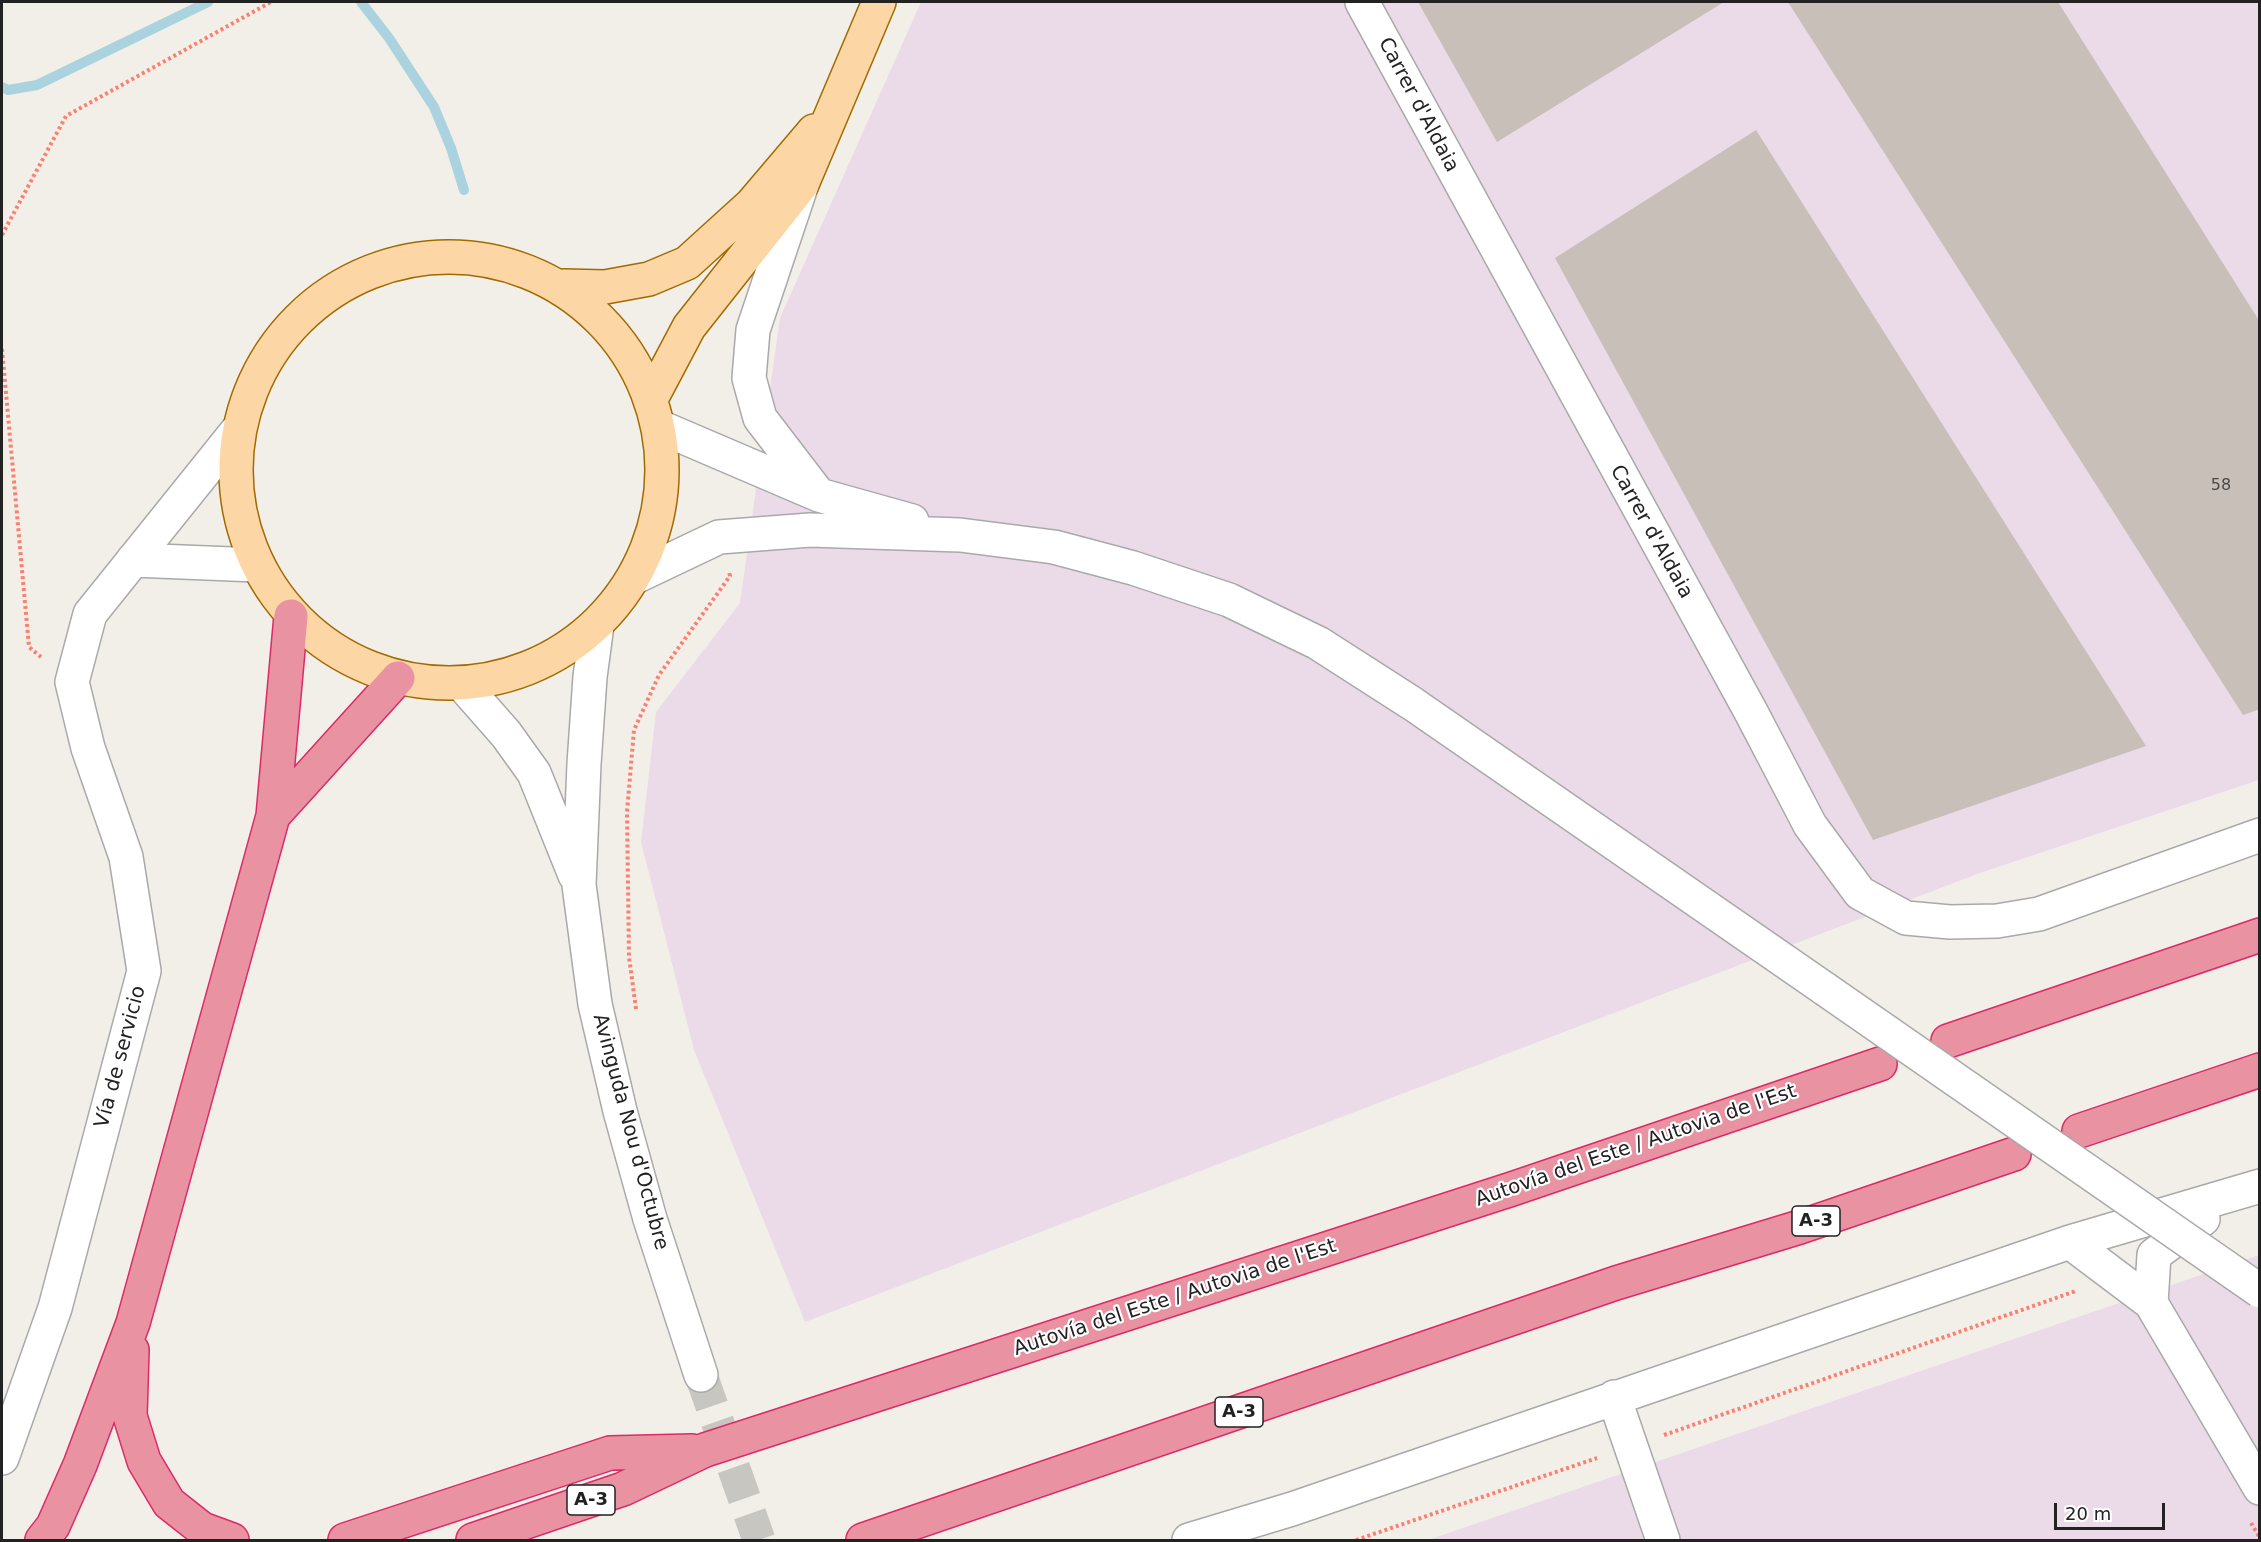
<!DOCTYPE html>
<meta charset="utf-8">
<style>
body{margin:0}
#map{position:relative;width:2261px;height:1542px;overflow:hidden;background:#f2efe9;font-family:"DejaVu Sans",sans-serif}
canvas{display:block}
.frame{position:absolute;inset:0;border:3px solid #222;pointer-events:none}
.scale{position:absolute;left:2054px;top:1503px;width:111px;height:27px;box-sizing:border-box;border:3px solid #222;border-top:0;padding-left:8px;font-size:18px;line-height:21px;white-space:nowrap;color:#222;-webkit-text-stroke:4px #fff;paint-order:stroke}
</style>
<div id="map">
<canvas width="2261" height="1542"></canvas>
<div class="frame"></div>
<div class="scale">20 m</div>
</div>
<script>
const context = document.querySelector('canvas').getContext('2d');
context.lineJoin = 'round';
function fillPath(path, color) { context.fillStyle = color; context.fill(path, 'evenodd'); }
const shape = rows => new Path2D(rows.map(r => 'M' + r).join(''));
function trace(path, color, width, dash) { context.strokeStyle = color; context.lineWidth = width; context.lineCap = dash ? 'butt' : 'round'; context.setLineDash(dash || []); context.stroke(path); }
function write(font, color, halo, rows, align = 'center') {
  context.font = font + ' "DejaVu Sans",sans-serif'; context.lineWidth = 4.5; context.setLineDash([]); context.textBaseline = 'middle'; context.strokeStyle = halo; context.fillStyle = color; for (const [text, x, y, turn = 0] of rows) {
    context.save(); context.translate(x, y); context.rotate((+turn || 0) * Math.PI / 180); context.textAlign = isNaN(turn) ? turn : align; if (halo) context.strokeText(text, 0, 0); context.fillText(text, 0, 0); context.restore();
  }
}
const industrial = shape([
 [921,2,2259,2,2259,780,1980,873,805,1322,694,1050,641,842,656,712,740,603,780,318],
 [2259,1255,2259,1540,1428,1540]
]);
const stream = shape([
 [361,2,389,38,434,107,451,148,464,190],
 [2,87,8,90,37,85,208,2]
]);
const building = shape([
 [1418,2,1724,2,1497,142],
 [1788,2,2058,2,2260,322,2260,709,2243,715],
 [1756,130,2146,746,1873,840,1555,258]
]);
const minorTunnel = shape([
 [701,1375,759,1540]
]);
const path = shape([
 [2,235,66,116,271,2],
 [2,349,29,647,41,657],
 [636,1009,629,957,627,812,634,730,659,675,730,576,729,572],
 [1664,1435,2076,1291],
 [2251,1523,2260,1538],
 [1356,1540,1597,1458]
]);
const minor = shape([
 [1362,2,1751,712,1810,825,1860,893,1906,918,1950,922,1997,921,2039,914,2260,835],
 [802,184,753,330,749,378,760,418,819,495],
 [660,427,819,495,912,521],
 [133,560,256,565],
 [635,577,719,537,810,530,960,535,1054,547,1133,568,1229,600,1318,643,1413,704,1825,989],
 [597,625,590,677,584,764,579,885,595,1004,620,1111,650,1219,701,1375],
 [462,684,506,734,534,773,575,875],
 [2070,1242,2151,1303,2260,1488],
 [2151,1303,2154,1255,2203,1219],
 [1614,1397,1663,1540],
 [2,1458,55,1308,144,971,126,857,88,748,72,682,90,614,237,431],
 [1189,1540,1292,1509,2070,1242,2260,1186]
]);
const major = shape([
 '236 470a213 213 0 1 1 426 0a213 213 0 1 1-426 0Z',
 [564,286,605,287,649,279,687,263,752,204,814,131],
 [652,397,689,327,802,184,879,2]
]);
const highway = shape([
 [273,816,398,678],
 [1948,1041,2260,935],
 [2079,1131,2260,1070],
 [132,1350,130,1416,144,1461,169,1503,202,1529,232,1540],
 [42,1540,53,1526,80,1465,133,1323,273,816,291,616],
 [345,1540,610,1453,692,1451],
 [473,1540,623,1489,705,1450,1512,1189,1880,1064],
 [863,1540,1616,1283,1800,1227,2014,1154]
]);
const minorBridge = shape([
 [1825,989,2260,1291]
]);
const numberNames = [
 ["58",2221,486]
];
const shields = [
 [1816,1221,48],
 [1239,1412,48],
 [591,1500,48]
];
const shieldNames = [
 ["A-3",1816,1221],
 ["A-3",1239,1412],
 ["A-3",591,1500]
];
const streetNames = [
 ["Carrer d'Aldaia",1418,105,62],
 ["Carrer d'Aldaia",1651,532,61],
 ["Vía de servicio",121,1057,-75],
 ["Avinguda Nou d'Octubre",630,1132,75],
 ["Autovía del Este / Autovia de l'Est",1636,1146,-19],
 ["Autovía del Este / Autovia de l'Est",1175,1298,-18]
];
fillPath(industrial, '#ebdbe8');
trace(stream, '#aad3df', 10);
fillPath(building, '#c7bfb8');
trace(minorTunnel, '#c8c6c1', 33, [33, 16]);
trace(minor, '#a9a9a9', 36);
trace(major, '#a06b00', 36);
trace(highway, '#dc2a67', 36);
trace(path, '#fa8072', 4, [3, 3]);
trace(minor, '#fff', 33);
trace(major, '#fcd6a4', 33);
trace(highway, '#e892a2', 33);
trace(minorBridge, '#a9a9a9', 36, []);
trace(minorBridge, '#fff', 33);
write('16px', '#4b4948', null, numberNames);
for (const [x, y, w] of shields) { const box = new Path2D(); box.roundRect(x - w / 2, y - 15, w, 30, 4.5); context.fillStyle = '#fff'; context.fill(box); trace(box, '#222', 1.5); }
write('bold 18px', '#222', null, shieldNames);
write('20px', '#222', '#fff', streetNames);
</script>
